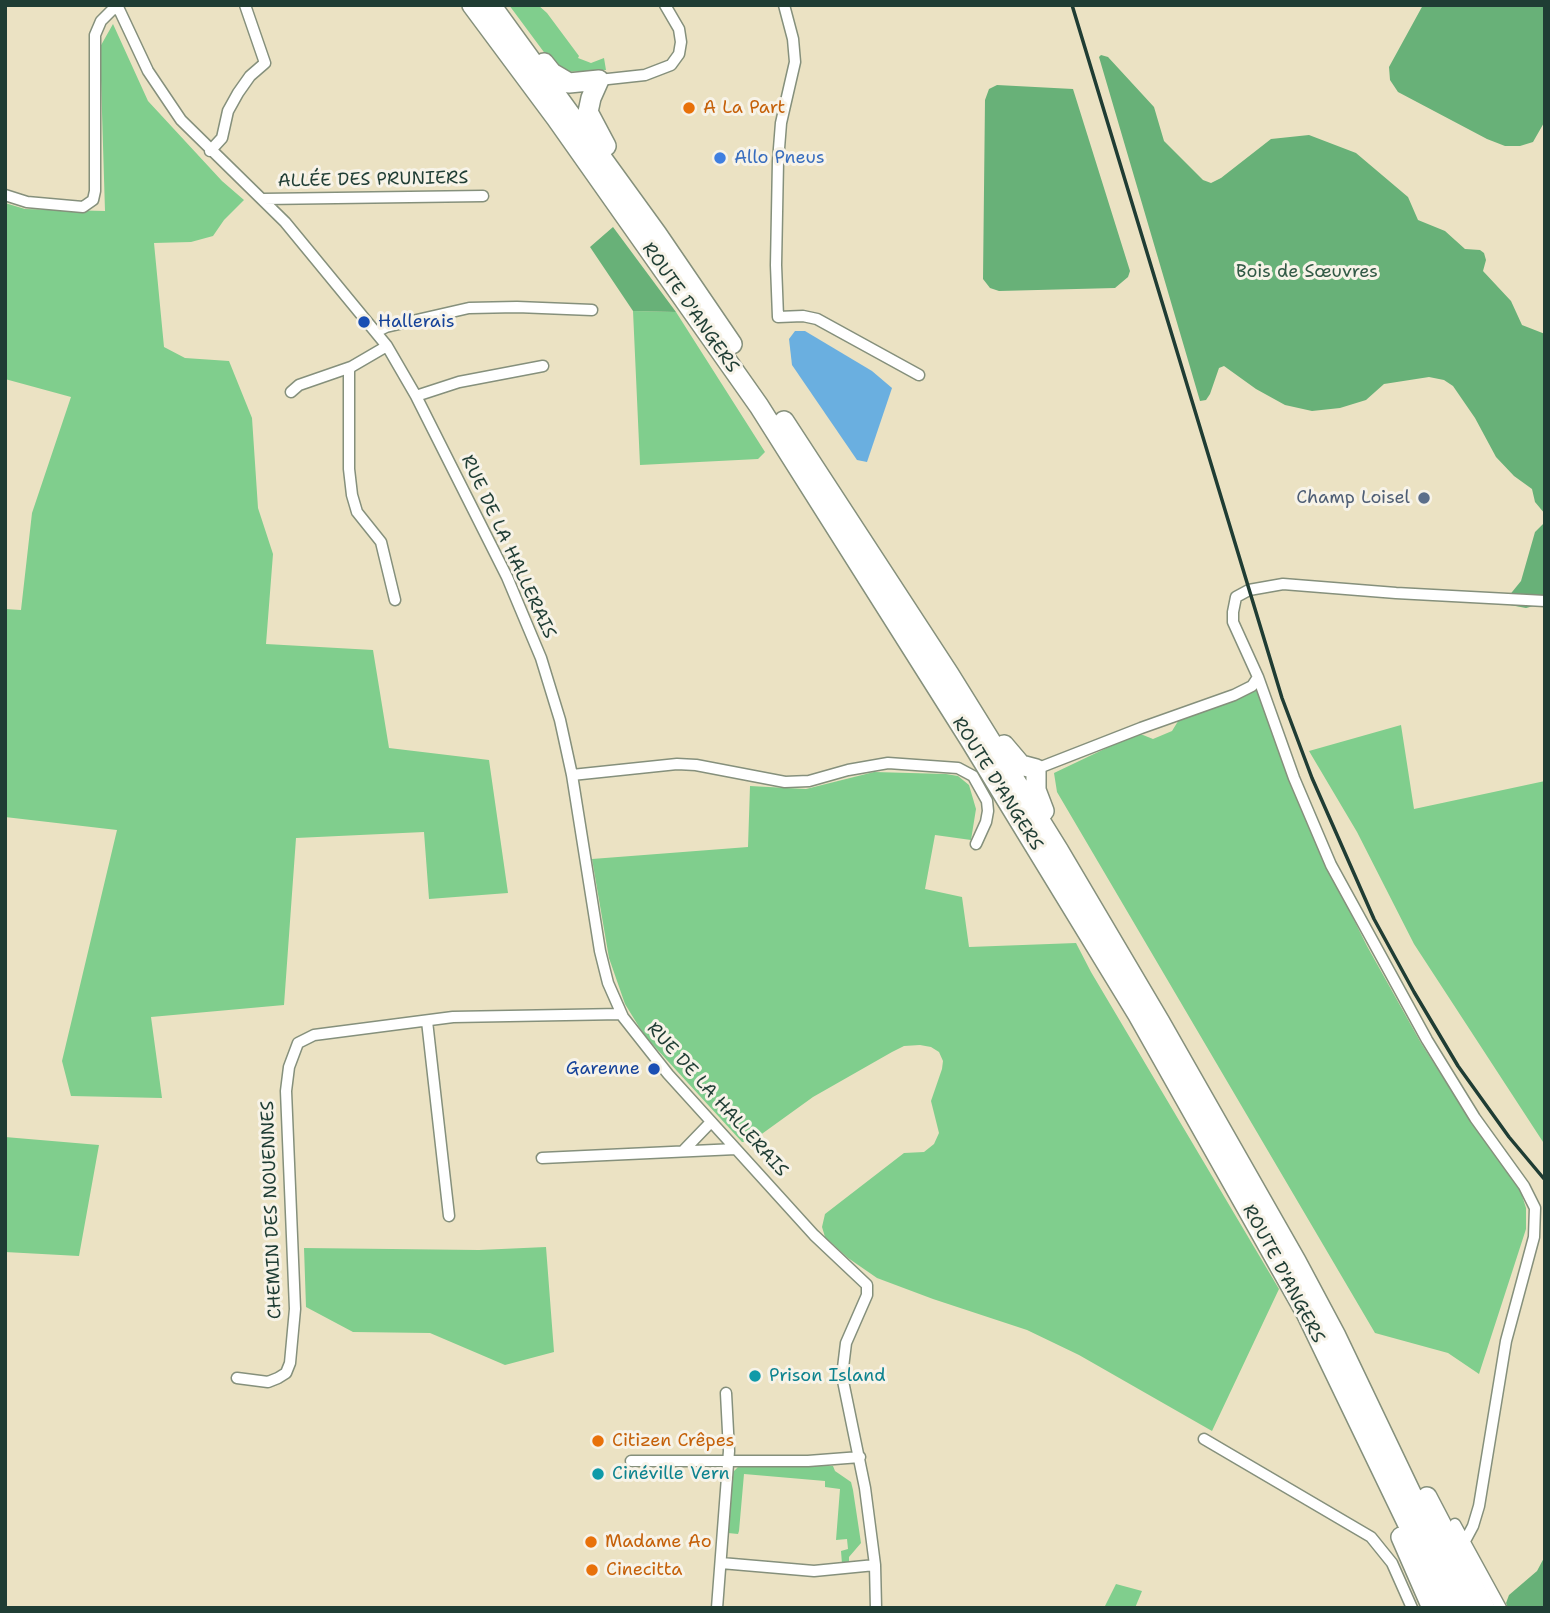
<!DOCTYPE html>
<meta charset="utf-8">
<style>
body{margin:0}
#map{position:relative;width:1550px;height:1613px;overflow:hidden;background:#ebe2c3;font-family:"Shantell Sans",sans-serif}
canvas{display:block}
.frame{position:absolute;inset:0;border:7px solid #1f3d34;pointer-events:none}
</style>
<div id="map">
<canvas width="1550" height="1613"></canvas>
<div class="frame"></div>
</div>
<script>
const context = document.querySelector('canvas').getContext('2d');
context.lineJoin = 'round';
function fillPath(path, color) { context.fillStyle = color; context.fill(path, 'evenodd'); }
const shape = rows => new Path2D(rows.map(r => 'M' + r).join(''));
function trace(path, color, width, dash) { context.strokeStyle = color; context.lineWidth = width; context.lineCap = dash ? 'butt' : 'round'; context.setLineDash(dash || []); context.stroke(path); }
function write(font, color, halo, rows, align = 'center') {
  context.font = font + ' "Shantell Sans",sans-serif'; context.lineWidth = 6; context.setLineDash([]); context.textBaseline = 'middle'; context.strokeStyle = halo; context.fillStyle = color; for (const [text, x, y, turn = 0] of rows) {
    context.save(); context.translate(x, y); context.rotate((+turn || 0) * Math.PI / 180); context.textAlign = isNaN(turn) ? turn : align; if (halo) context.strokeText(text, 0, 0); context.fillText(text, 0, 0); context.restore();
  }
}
const green = shape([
 [509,5,538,5,547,13,579,56,578,58,591,63,604,58,606,70,565,72,552,63],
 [113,24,148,101,222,181,244,200,224,220,213,236,191,242,154,243,164,347,185,358,229,361,252,418,258,508,273,554,266,644,373,650,389,748,489,760,508,893,429,899,424,832,296,838,284,1005,151,1017,162,1098,71,1096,62,1061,117,830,5,817,5,609,21,610,32,513,71,397,5,379,5,203,25,209,105,211,100,47],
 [633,311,676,312,765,452,758,459,640,465],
 [1258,688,1328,868,1367,946,1421,1043,1472,1123,1520,1189,1526,1208,1526,1229,1479,1374,1448,1353,1375,1333,1057,792,1054,773,1138,733,1153,739,1172,731,1180,718],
 [1401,725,1414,809,1545,781,1545,1145,1414,944,1357,832,1309,751],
 [874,772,946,774,958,776,969,785,976,809,971,840,935,835,925,889,962,897,969,947,1076,943,1091,972,1279,1289,1212,1431,1079,1355,1027,1330,933,1299,877,1278,848,1258,825,1237,822,1227,825,1214,904,1153,924,1152,934,1144,939,1133,931,1101,942,1069,943,1061,939,1052,931,1047,920,1045,904,1046,892,1052,813,1097,752,1141,742,1142,644,1035,625,1004,609,958,592,859,748,847,750,786,806,789],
 [5,1137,99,1145,79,1256,5,1252],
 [546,1247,554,1352,505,1365,430,1333,353,1332,306,1307,304,1248,479,1250],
 [833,1466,835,1471,851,1482,853,1490,861,1543,849,1557,849,1563,842,1564,841,1551,848,1549,847,1539,836,1540,840,1489,825,1487,825,1481,744,1474,739,1531,738,1534,728,1533,733,1472,738,1467],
 [1116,1584,1142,1591,1135,1608,1104,1608]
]);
const forest = shape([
 [1423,5,1545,5,1545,121,1533,142,1520,146,1505,146,1487,139,1398,92,1390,80,1389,67],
 [1101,55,1108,57,1154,107,1164,141,1203,180,1211,183,1221,178,1271,139,1309,135,1356,153,1408,197,1418,220,1445,231,1465,249,1480,250,1484,253,1486,260,1483,271,1511,301,1522,325,1545,334,1545,514,1535,502,1532,489,1514,476,1496,457,1475,418,1453,386,1444,380,1429,377,1384,384,1366,400,1340,408,1312,411,1285,405,1256,389,1224,366,1219,368,1210,394,1206,400,1200,401,1099,57],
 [997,85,1073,89,1130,271,1128,277,1115,288,999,291,990,288,983,279,985,100,989,89],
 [613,227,676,312,633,311,590,247],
 [1545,522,1545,603,1526,608,1510,605,1508,597,1521,581,1535,532],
 [1545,1556,1545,1608,1508,1608,1506,1603,1509,1595,1537,1571]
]);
const water = shape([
 [795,331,805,331,872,371,892,388,867,462,857,460,792,365,789,339]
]);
const street = shape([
 [117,5,148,71,181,120,285,222,387,346,416,396,507,577,541,658,560,720,572,775,600,951,608,983,623,1017,668,1074,814,1235,867,1285,867,1295,846,1343,842,1376,865,1488,875,1565,876,1608],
 [784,5,793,39,795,62,781,123,778,161,776,265,778,317,803,316,817,319,919,375],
 [599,80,645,75,671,65,679,54,681,42,679,29,665,5],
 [210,151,222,138,228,111,238,93,250,76,265,63,245,5],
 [5,195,27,202,83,207,93,200,95,191,95,35,101,21,112,10,118,8],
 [263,199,483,196],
 [376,332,386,327,469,308,517,307,592,310],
 [387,346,351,367,349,370,349,469,352,495,357,512,381,542,395,600],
 [291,392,299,385,351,367],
 [416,396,459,382,543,366],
 [1258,677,1294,778,1331,865,1427,1040,1475,1118,1524,1186,1535,1208,1534,1237,1506,1341,1479,1506,1473,1526,1465,1541],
 [1036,769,1141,728,1234,695,1252,686,1258,677,1233,622,1233,612,1236,597,1249,590,1283,584,1396,593,1545,601],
 [572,775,677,764,696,765,785,782,809,781,848,770,888,763,958,768,973,776,987,801,988,811,986,822,976,844],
 [427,1021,449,1216],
 [684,1150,711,1122],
 [542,1158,736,1149],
 [237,1378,268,1382,278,1378,286,1373,290,1363,295,1309,286,1091,289,1067,298,1043,314,1035,453,1017,621,1014],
 [1204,1439,1371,1537,1392,1563,1412,1608],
 [631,1461,808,1461,860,1457],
 [1455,1524,1501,1608],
 [721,1563,814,1571,875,1565],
 [717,1608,729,1451,726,1393]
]);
const highway = shape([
 [472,5,556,118,759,406,970,740,1138,1015,1306,1313,1448,1608],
 [491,5,657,234,732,344],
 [544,63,552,73,569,83,599,80,591,98,588,112,606,146],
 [784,421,949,674,1059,851,1160,1022,1296,1261,1336,1336,1466,1608],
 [1004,745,1021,765,1036,769,1036,790,1044,811],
 [1427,1497,1485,1608],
 [1401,1537,1432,1608]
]);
const rail = shape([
 [1072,5,1282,698,1312,778,1374,919,1414,992,1458,1066,1509,1137,1545,1180]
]);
const markers = [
 [689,108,7,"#e8710a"],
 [720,158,7,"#3f7fe0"],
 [364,322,7,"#1a4fb4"],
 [1424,498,7,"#5c6f8a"],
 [654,1069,7,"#1a4fb4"],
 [755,1376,7,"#0f9aa8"],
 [598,1441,7,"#e8710a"],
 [598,1474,7,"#0f9aa8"],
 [591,1542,7,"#e8710a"],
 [592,1570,7,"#e8710a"]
];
const foodNames = [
 ["A La Part",703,108],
 ["Citizen Crêpes",612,1441],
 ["Madame Ao",605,1542],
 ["Cinecitta",606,1570]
];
const shopNames = [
 ["Allo Pneus",734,158]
];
const streetNames = [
 ["ALLÉE DES PRUNIERS",373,180,-1],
 ["ROUTE D'ANGERS",690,308,55],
 ["RUE DE LA HALLERAIS",508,547,65],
 ["ROUTE D'ANGERS",997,784,58],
 ["RUE DE LA HALLERAIS",717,1100,48],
 ["CHEMIN DES NOUENNES",272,1210,-92],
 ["ROUTE D'ANGERS",1283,1274,62]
];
const parkNames = [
 ["Bois de Sœuvres",1307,272]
];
const transitNames = [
 ["Hallerais",378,322],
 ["Garenne",640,1069,"right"]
];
const serviceNames = [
 ["Champ Loisel",1410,498]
];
const cultureNames = [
 ["Prison Island",769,1376],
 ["Cinéville Vern",612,1474]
];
fillPath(green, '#80ce8d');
fillPath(forest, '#68b178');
fillPath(water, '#6aafe0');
trace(street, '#85907c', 13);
trace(highway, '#85907c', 22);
trace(street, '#fff', 10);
trace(highway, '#fff', 19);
trace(rail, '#1f3d34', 3.5);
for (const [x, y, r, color] of markers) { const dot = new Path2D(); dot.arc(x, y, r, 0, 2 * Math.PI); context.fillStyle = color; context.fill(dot); trace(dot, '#f7f3e8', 2.5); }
write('18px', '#c56008', '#f7f3e8', foodNames, 'left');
write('18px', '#366cbe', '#f7f3e8', shopNames, 'left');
write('18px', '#1f3d34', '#f7f3e8', streetNames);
write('18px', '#325a46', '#f7f3e8', parkNames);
write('18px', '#164399', '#f7f3e8', transitNames, 'left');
write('18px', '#4e5e75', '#f7f3e8', serviceNames, 'right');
write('18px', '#0d838f', '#f7f3e8', cultureNames, 'left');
</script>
